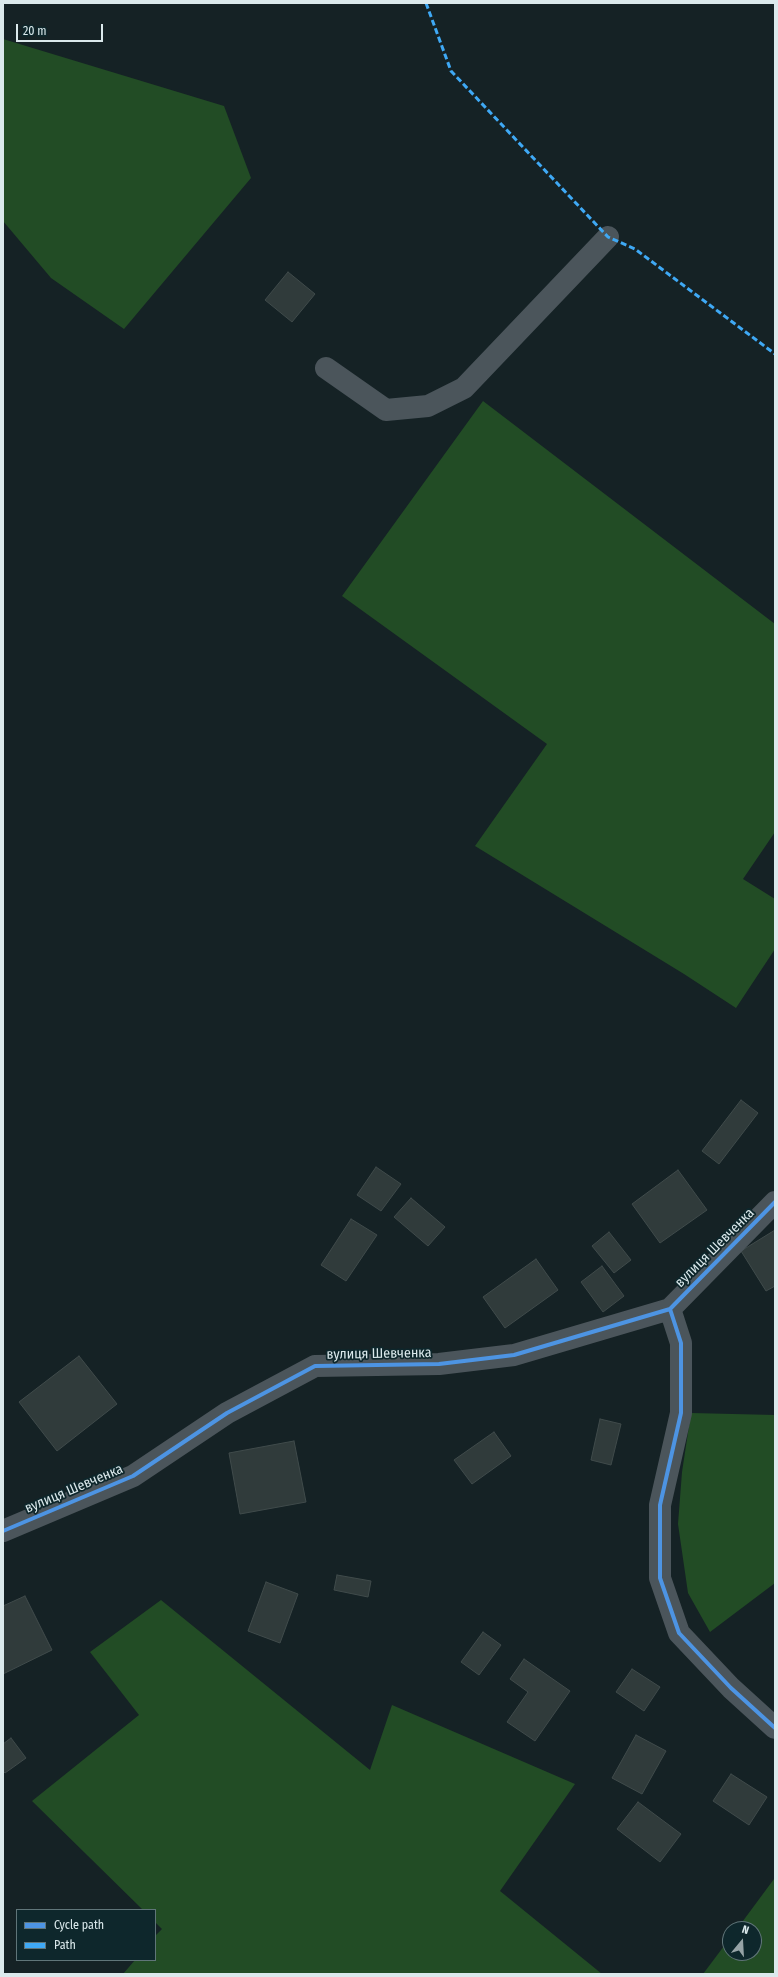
<!DOCTYPE html>
<meta charset="utf-8">
<style>
body{margin:0}
#map{position:relative;width:778px;height:1977px;overflow:hidden;background:#152225;font-family:"Fira Sans Condensed",sans-serif}
canvas{display:block}
.frame{position:absolute;inset:0;border:4px solid #dbe9ec;pointer-events:none}
.legend{position:absolute;left:16px;top:1909px;width:140px;height:52px;box-sizing:border-box;background:#0e272c;border:1px solid #607579;margin:0;padding:5px 7px;list-style:none;font-size:12px;color:#dbe9ec}
.legend li{display:flex;align-items:center;gap:8px;height:20px}
.legend b{width:20px;border:1px solid #607579}
.north{position:absolute;left:722px;top:1921px;width:40px;height:40px;box-sizing:border-box;background:#0e272c;border:1px solid #607579;border-radius:50%;rotate:18deg;font-size:11px;font-weight:700;line-height:16px;text-align:center;color:#dbe9ec}
.north::after{content:'';display:block;margin:auto;width:14px;height:18px;background:#96a3a6;clip-path:polygon(50% 0,100% 100%,50% 72%,0 100%)}
.scale{position:absolute;left:16px;top:24px;width:87px;height:18px;box-sizing:border-box;border:2px solid #dbe9ec;border-top:0;padding-left:5px;font-size:12px;line-height:14px;white-space:nowrap;color:#dbe9ec;-webkit-text-stroke:3px #0e272c;paint-order:stroke}
</style>
<div id="map">
<canvas width="778" height="1977"></canvas>
<div class="frame"></div>
<ul class="legend">
<li><b style="height:5px;background:#4d94e3"></b>Cycle path</li>
<li><b style="height:5px;background:#3fa9f5"></b>Path</li>
</ul>
<div class="north">N</div>
<div class="scale">20 m</div>
</div>
<script>
const context = document.querySelector('canvas').getContext('2d');
context.lineJoin = 'round';
function fillPath(path, color) { context.fillStyle = color; context.fill(path, 'evenodd'); }
const shape = rows => new Path2D(rows.map(r => 'M' + r).join(''));
function trace(path, color, width, dash) { context.strokeStyle = color; context.lineWidth = width; context.lineCap = dash ? 'butt' : 'round'; context.setLineDash(dash || []); context.stroke(path); }
function write(font, color, halo, rows, align = 'center') {
  context.font = font + ' "Fira Sans Condensed",sans-serif'; context.lineWidth = 3.5; context.setLineDash([]); context.textBaseline = 'middle'; context.strokeStyle = halo; context.fillStyle = color; for (const [text, x, y, turn = 0] of rows) {
    context.save(); context.translate(x, y); context.rotate((+turn || 0) * Math.PI / 180); context.textAlign = isNaN(turn) ? turn : align; if (halo) context.strokeText(text, 0, 0); context.fillText(text, 0, 0); context.restore();
  }
}
const green = shape([
 [3,39,224,106,251,178,124,329,51,278,3,221],
 [483,401,775,624,775,832,743,879,775,899,775,949,736,1008,684,974,475,846,547,744,342,596],
 [691,1413,775,1415,775,1583,710,1632,688,1593,678,1524,682,1472],
 [161,1600,370,1770,392,1705,575,1784,500,1891,602,1974,123,1974,135,1960,155,1960,155,1936,162,1929,155,1922,155,1910,143,1910,32,1801,139,1715,90,1652],
 [774,1879,775,1974,703,1974,730,1938,730,1953,754,1953,754,1929,737,1929]
]);
const building = shape([
 [288,272,315,294,292,322,265,300,288,272],
 [741,1100,758,1113,719,1164,702,1151,741,1100],
 [376,1167,401,1184,381,1211,357,1195,376,1167],
 [678,1170,707,1210,660,1243,632,1204,678,1170],
 [411,1198,445,1227,428,1246,394,1217,411,1198],
 [351,1219,377,1235,346,1281,321,1265,351,1219],
 [775,1230,775,1286,766,1291,741,1251,775,1230],
 [609,1232,631,1260,614,1273,592,1246,609,1232],
 [536,1259,558,1290,505,1328,483,1297,536,1259],
 [602,1266,624,1296,603,1312,581,1282,602,1266],
 [79,1356,117,1404,57,1451,19,1402,79,1356],
 [600,1419,621,1424,611,1465,591,1460,600,1419],
 [494,1432,511,1456,472,1484,454,1460,494,1432],
 [294,1441,306,1502,240,1514,229,1453,294,1441],
 [337,1575,371,1581,368,1597,334,1590,337,1575],
 [266,1582,298,1594,280,1643,248,1631,266,1582],
 [25,1596,52,1650,3,1674,3,1606,25,1596],
 [483,1632,501,1645,479,1675,461,1662,483,1632],
 [524,1659,570,1691,535,1741,507,1722,528,1692,510,1679,524,1659],
 [632,1669,660,1687,644,1711,616,1692,632,1669],
 [636,1735,666,1751,642,1794,612,1778,636,1735],
 [11,1738,26,1758,5,1773,3,1771,3,1744,11,1738],
 [731,1774,767,1797,749,1825,713,1801,731,1774],
 [638,1802,681,1834,660,1862,617,1829,638,1802]
]);
const minor = shape([
 [326,368,386,410,428,406,464,388,608,237],
 [670,1309,681,1343,681,1413,660,1505,660,1578,679,1633,731,1688,775,1728],
 [3,1531,133,1476,227,1413,315,1366,439,1364,514,1355,670,1309,775,1202]
]);
const quiet = shape([
 [426,3,451,71,608,237,635,249,775,354]
]);
const cycleway = shape([
 [670,1309,681,1343,681,1413,660,1505,660,1578,679,1633,731,1688,775,1728],
 [3,1531,133,1476,227,1413,315,1366,439,1364,514,1355,670,1309,775,1202]
]);
const streetNames = [
 ["вулиця Шевченка",715,1248,-45],
 ["вулиця Шевченка",379,1354,-1],
 ["вулиця Шевченка",74,1489,-23]
];
fillPath(green, '#224c25');
fillPath(building, '#303b3b');
trace(building, '#404b4b', 1);
trace(minor, '#4b555b', 22);
trace(quiet, '#3fa9f5', 3, [6, 3]);
trace(cycleway, '#4d94e3', 4);
write('14px', '#dbe9ec', '#0e272c', streetNames);
</script>
